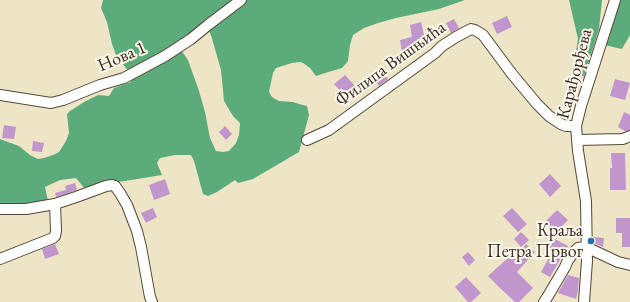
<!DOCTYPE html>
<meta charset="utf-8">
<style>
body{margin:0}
canvas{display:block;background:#eee5c7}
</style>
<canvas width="630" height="302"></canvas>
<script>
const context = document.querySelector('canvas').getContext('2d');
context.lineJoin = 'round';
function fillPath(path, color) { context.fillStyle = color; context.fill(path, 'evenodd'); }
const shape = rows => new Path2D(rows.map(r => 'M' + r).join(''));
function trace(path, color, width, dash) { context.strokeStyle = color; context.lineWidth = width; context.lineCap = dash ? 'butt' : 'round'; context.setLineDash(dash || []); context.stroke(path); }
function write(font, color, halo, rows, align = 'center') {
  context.font = font + ' "EB Garamond",serif'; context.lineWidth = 4; context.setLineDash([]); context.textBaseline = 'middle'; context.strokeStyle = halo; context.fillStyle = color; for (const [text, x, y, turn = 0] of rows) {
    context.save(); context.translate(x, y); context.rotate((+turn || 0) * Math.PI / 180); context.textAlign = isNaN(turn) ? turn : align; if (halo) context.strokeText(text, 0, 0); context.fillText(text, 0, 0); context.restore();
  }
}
const forest = shape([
 [103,0,465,0,439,9,396,18,378,23,364,28,353,35,350,45,348,61,342,68,325,73,316,76,310,68,303,63,300,62,292,63,276,68,273,73,269,92,272,97,279,101,293,102,299,104,307,106,309,115,299,152,253,179,238,183,235,180,217,192,208,196,203,194,194,161,191,155,175,155,160,158,157,163,162,175,112,183,105,181,85,189,76,178,60,180,45,187,48,201,19,206,0,203,0,139,19,146,30,155,38,159,44,158,53,155,59,152,66,141,69,133,67,114,70,111,84,102,98,95,109,96,114,88,131,82,129,72,116,55,112,44,107,22,101,8],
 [208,29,211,35,221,70,224,101,233,116,240,123,239,135,236,143,229,151,223,152,216,151,210,138,205,112,199,91,188,60,181,50],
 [569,0,602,0,599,29,584,76,579,75,576,51,578,39],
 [615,0,630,0,630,35,622,49,600,44]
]);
const building = shape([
 [507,16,512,27,497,34,492,23],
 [454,19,459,28,451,33,446,23],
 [421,22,427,47,402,52,400,40,412,37,410,25],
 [345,75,356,87,345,96,334,84],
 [385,75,388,79,379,86,376,82],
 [615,79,630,83,625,100,610,96],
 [624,112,630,115,630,130,625,131,618,127],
 [4,125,16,127,14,139,2,138],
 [225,126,232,134,226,140,219,132],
 [33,141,44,143,42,152,32,151],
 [611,153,625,153,626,190,610,190,610,168,612,168],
 [550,174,561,186,550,197,539,184],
 [165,179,170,194,154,200,149,185],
 [75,183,77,190,56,197,55,193,66,190,65,186],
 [153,208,157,217,146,223,141,213],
 [512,208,527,224,518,232,503,216],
 [557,210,568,220,555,233,544,223],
 [616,218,630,218,630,247,622,247,622,233,616,233],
 [521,232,529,240,521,247,514,239],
 [593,237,604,238,603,247,593,243],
 [553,238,568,246,550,277,541,272,551,254,546,251],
 [55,244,59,254,45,259,42,249],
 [526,244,535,252,517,272,533,288,519,302,515,302,500,288,488,276,509,257,512,260],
 [468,252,475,260,469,266,462,257],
 [568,275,579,278,578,291,576,299,558,293],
 [466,277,481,293,471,302,468,302,455,287]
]);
const minor = shape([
 [0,95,51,103,63,100,100,85,124,78,165,56,191,39,208,25,241,0],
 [307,140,329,130,435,53,442,46,456,37,471,29,475,30,483,35,512,74,537,104,549,116,561,124,566,126,576,126],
 [577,140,623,139,630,136],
 [0,209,26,209,55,204,76,197,106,186,112,185,115,186,120,193,127,205,137,231,141,247,150,297,152,302],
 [586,247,618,262,630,265],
 [0,259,53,238,55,236,56,231,55,204],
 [544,302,548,296,565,267,568,260,575,251,578,248,586,247],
 [584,302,587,261,586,201,578,151,576,126,581,106,615,0]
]);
const markers = [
 [591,241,4,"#1f6fb2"]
];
const streetNames = [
 ["Нова 1",122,57,-23],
 ["Филипа Вишњића",391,64,-36],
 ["Карађорђева",575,74,-75]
];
const poiNames = [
 ["Краља",583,231],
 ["Петра Првог",583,252]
];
fillPath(forest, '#5bac7a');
fillPath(building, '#c096cd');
trace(minor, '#564637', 12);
trace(minor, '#fff', 10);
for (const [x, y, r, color] of markers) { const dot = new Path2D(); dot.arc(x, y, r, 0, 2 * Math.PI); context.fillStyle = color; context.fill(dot); trace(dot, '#fbf7ec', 1.5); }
write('18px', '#3b2a1e', '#fbf7ec', streetNames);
write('18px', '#3b2a1e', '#fbf7ec', poiNames, 'right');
</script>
